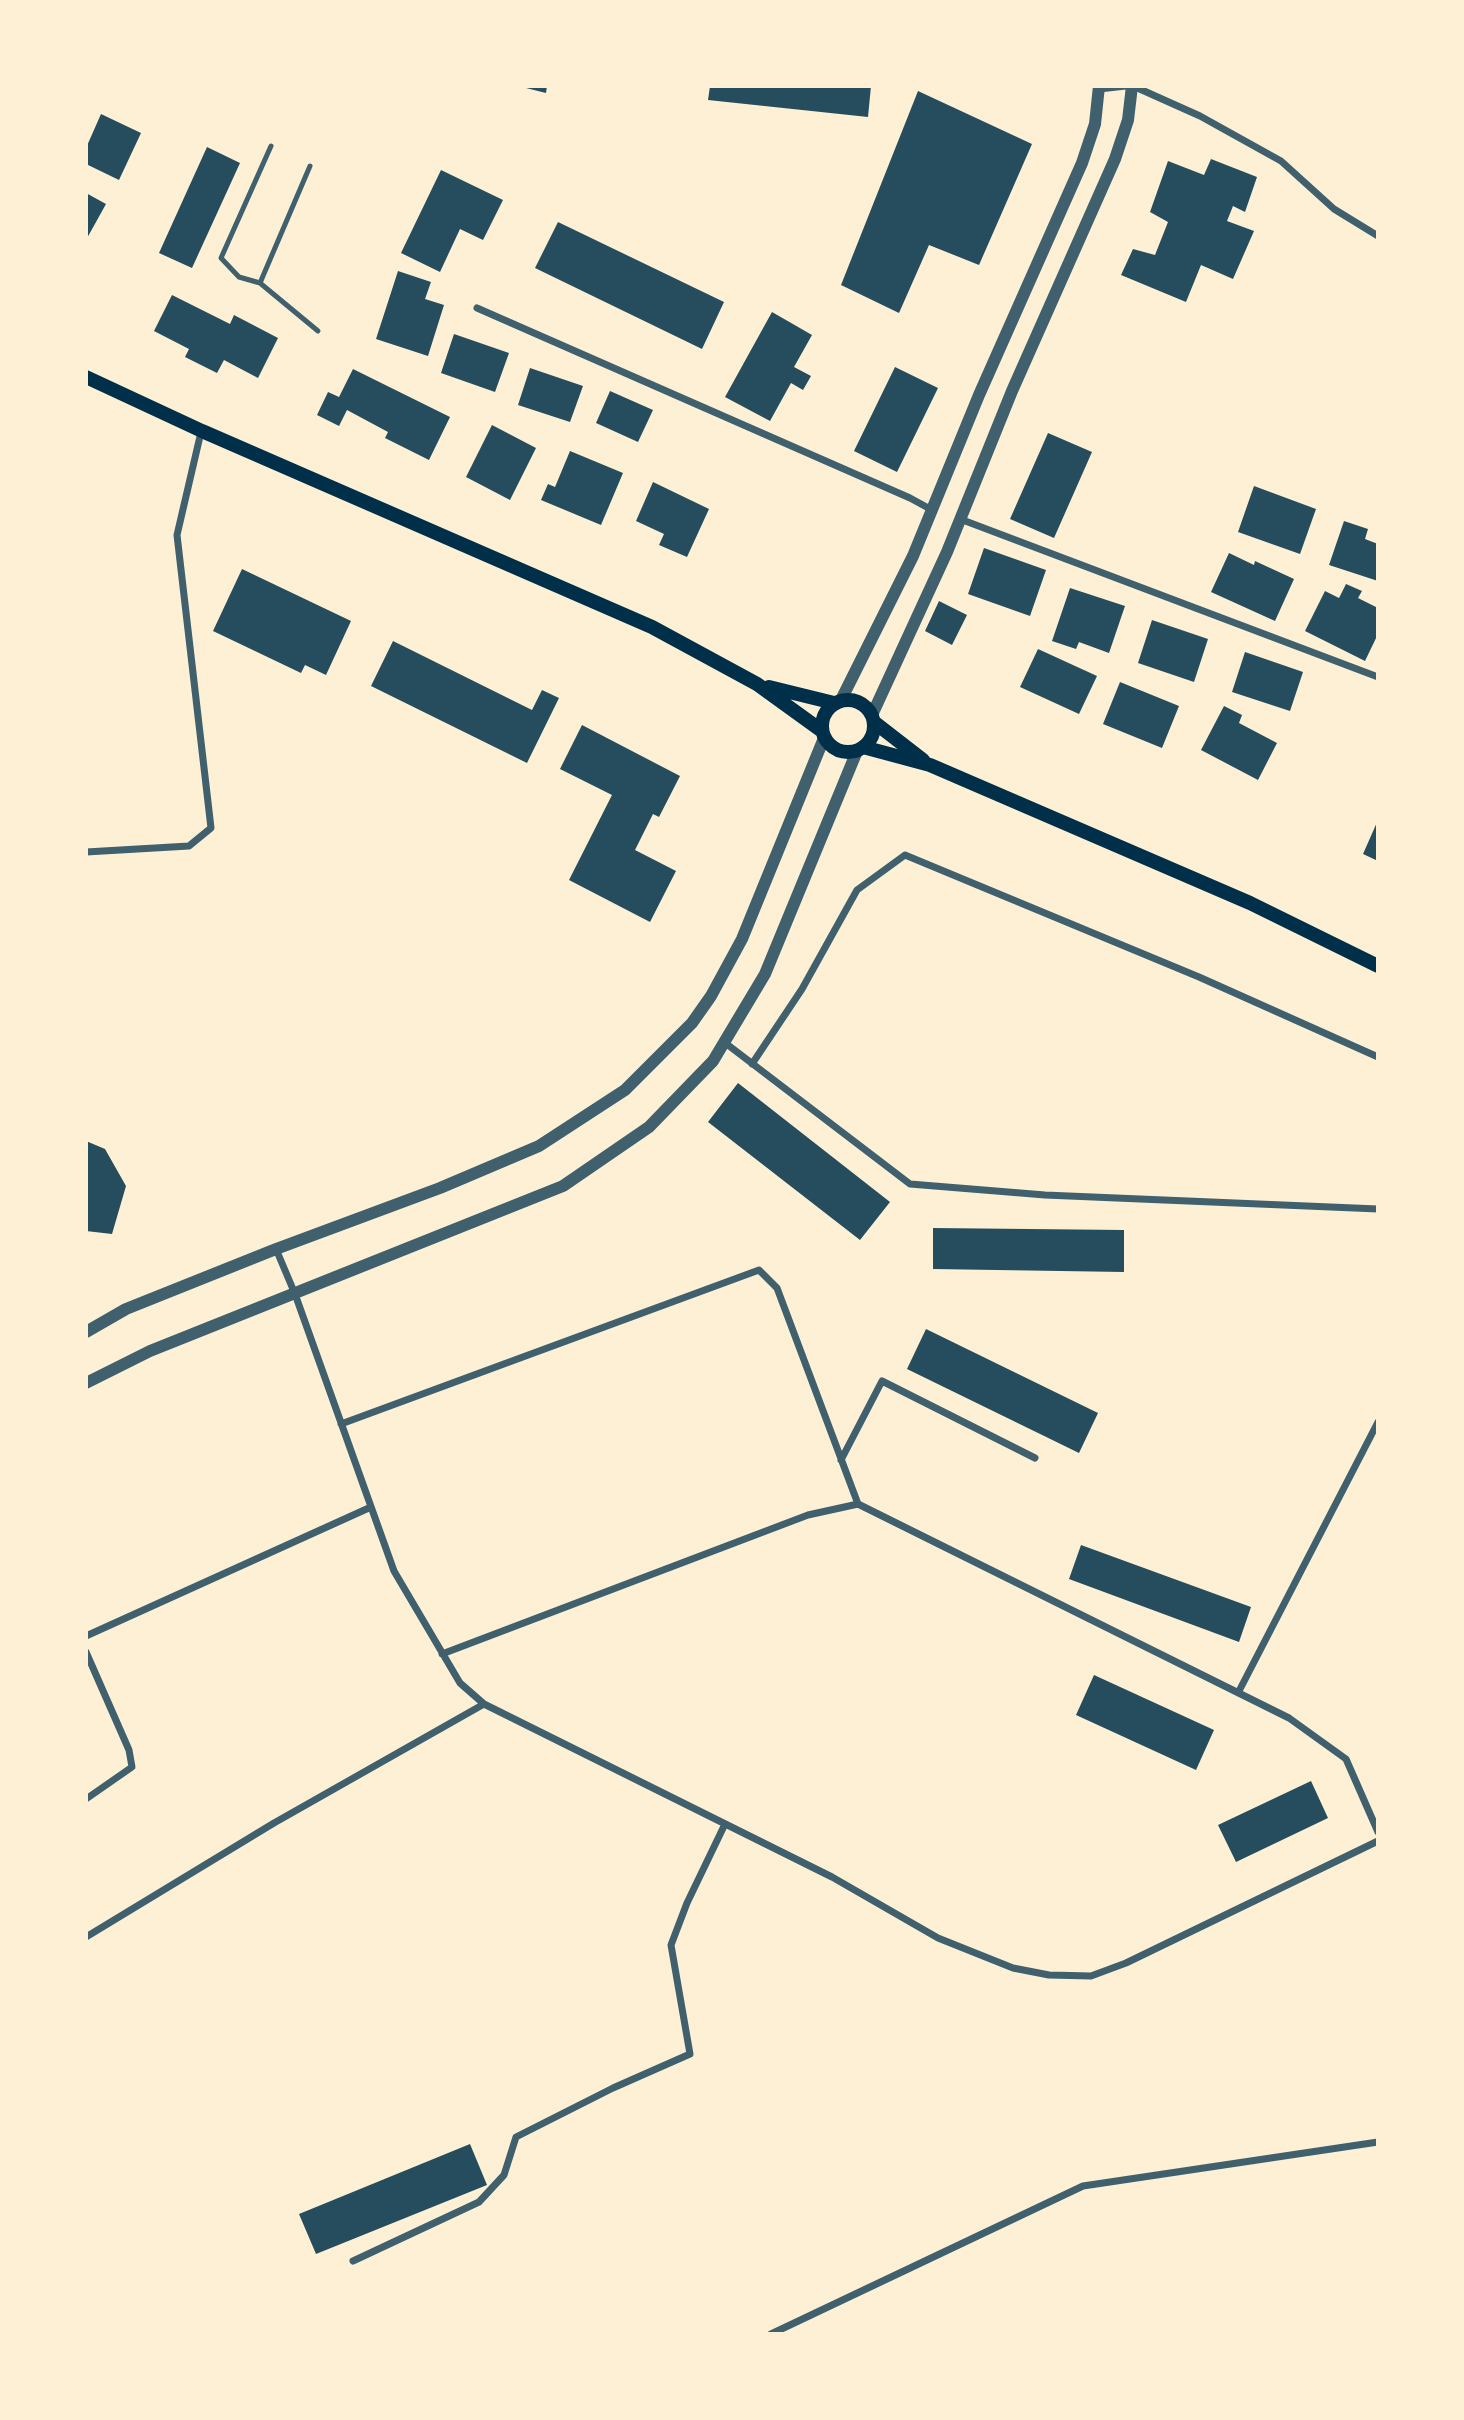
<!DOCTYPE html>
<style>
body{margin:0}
#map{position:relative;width:1464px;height:2420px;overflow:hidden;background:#fdf0d5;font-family:"Work Sans",sans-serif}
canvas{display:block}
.frame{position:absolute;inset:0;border:88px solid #fdf0d5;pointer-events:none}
</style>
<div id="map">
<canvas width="1464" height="2420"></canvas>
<div class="frame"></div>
</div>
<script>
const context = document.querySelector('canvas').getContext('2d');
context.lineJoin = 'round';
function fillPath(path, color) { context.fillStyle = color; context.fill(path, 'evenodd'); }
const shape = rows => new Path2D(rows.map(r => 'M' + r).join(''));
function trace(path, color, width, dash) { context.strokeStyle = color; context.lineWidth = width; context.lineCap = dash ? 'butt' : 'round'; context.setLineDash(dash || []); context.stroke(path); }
const building = shape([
 [518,86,547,86,546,93],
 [710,86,871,86,868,117,708,100],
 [918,91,1032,144,979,265,929,245,899,313,841,285],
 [101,114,141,133,119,180,86,164,86,148],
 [207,147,240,163,192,268,159,253],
 [1211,159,1257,177,1245,212,1233,206,1227,221,1254,231,1233,279,1201,265,1186,302,1121,275,1133,249,1155,255,1168,222,1150,212,1168,161,1204,175],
 [441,170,503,200,483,240,460,229,440,272,401,253],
 [86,193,106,204,86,240],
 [558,222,724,302,702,349,535,268],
 [398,271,431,282,425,299,444,305,428,356,376,339],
 [172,295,230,324,234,315,278,338,258,378,224,360,217,373,185,357,189,349,154,331],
 [772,312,812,335,794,367,811,376,803,390,791,383,770,421,725,397],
 [454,334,509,353,495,392,441,373],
 [895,367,938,388,897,472,854,451],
 [530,368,583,386,570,422,518,405],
 [353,369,450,417,429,460,385,438,388,432,347,410,339,426,317,415,328,392,339,397],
 [610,391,653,410,638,442,596,423],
 [492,425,536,448,510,500,466,477],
 [1048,433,1092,452,1054,538,1010,519],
 [570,451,623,473,601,525,541,500,548,484,555,487],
 [653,482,709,509,687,557,659,545,664,534,636,521],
 [1254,486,1316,509,1300,554,1238,532],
 [1344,521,1368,529,1365,539,1378,544,1378,581,1329,565],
 [984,548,1046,570,1030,616,968,594],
 [1229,553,1254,565,1255,561,1294,579,1275,621,1211,592],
 [242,569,351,621,326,675,305,665,301,673,213,631],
 [1346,584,1362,591,1358,598,1378,608,1378,634,1365,661,1305,631,1325,591,1339,598],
 [1070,588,1125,606,1109,653,1079,642,1076,649,1052,641],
 [939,601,967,615,952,645,925,631],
 [1152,620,1208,639,1194,682,1138,663],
 [393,641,532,710,542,690,559,698,527,763,371,686],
 [1038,649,1097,676,1079,714,1020,687],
 [1245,652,1303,672,1290,711,1232,692],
 [1120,682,1179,706,1162,748,1103,724],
 [1224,706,1242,715,1239,723,1277,743,1258,780,1201,750],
 [582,725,680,776,659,817,653,814,635,850,676,871,650,922,569,880,612,795,560,769],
 [1378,820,1378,861,1363,854],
 [738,1083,890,1202,860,1240,708,1122],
 [86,1141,105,1149,126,1186,112,1234,86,1231],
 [933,1228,1124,1230,1124,1272,933,1269],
 [926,1329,1098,1413,1079,1453,907,1369],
 [1081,1545,1251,1607,1239,1642,1069,1579],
 [1094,1675,1214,1730,1196,1770,1076,1715],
 [1311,1781,1328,1818,1236,1862,1218,1825],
 [470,2144,487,2185,316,2254,299,2214]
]);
const service = shape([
 [271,146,221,258,239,277,260,283,318,331],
 [260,283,310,166]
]);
const minor = shape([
 [1133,86,1200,116,1281,161,1334,209,1378,236],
 [1099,89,1126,86],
 [477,308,910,498,932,510],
 [960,519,1378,677],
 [86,852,189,846,211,828,177,535,201,432],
 [724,1042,910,1184,1045,1195,1378,1209],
 [752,1064,802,989,857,890,905,855,1199,977,1378,1057],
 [276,1249,295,1294,394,1571,460,1683,484,1704,832,1877,938,1938,1013,1968,1049,1975,1091,1976,1126,1963,1378,1841],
 [341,1424,759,1270,777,1288,858,1504],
 [841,1460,882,1381,1035,1458],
 [86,1636,371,1507],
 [86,1652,129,1750,132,1767,86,1799],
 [442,1654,808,1515,858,1504,1289,1718,1346,1759,1378,1832],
 [1238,1693,1378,1422],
 [86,1937,274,1823,484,1704],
 [353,2261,479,2202,504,2175,516,2137,613,2088,690,2054,671,1945,687,1903,725,1824],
 [771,2334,1083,2186,1378,2142]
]);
const tertiary = shape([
 [841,700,913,556,979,395,1082,163,1095,124,1099,86],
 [872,715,947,552,1012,391,1115,159,1128,120,1132,86],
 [86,1332,126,1309,276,1249,440,1188,539,1146,625,1090,692,1023,711,996,742,939,824,738],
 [86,1383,150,1351,563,1186,649,1127,713,1061,765,974,857,751]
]);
const secondary = shape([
 [86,377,202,431,652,627,757,684,822,731],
 [769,687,834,703],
 '822 726a26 26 0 1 1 52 0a26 26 0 1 1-52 0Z',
 [874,722,923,760],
 [863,747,930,765,1250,903,1378,966]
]);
fillPath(building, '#264d5e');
trace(service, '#3f606c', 5);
trace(minor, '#3f606c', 7);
trace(tertiary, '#3f606c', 12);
trace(secondary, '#003049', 14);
</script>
